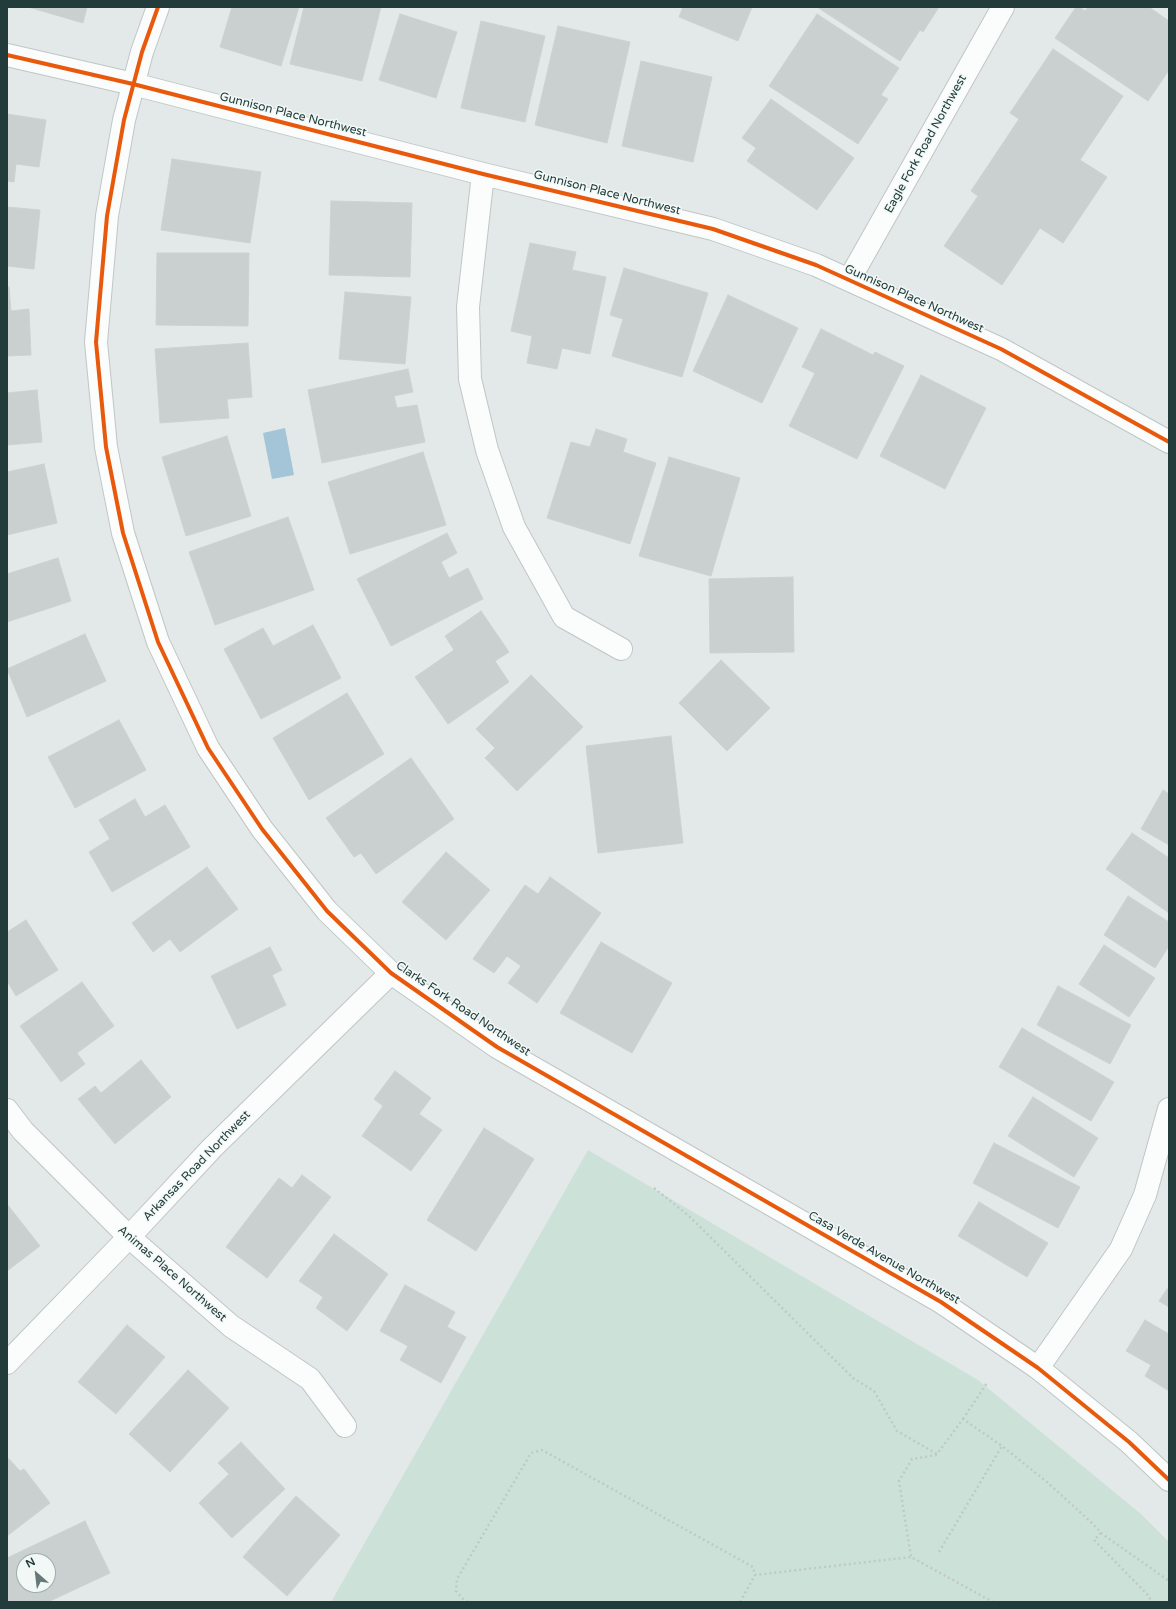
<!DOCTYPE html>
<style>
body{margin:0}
#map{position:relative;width:1176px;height:1609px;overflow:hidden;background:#e3e9e8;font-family:"Varela Round",sans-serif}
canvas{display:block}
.frame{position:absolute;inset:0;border:8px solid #213c3b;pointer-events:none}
.north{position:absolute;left:16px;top:1553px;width:40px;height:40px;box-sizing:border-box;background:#f1f8f6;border:1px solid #9eadab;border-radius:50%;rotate:332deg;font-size:11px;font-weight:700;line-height:16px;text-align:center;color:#213c3b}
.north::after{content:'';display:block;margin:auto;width:14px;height:18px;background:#657978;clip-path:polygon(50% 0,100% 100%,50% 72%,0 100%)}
</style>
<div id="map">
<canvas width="1176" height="1609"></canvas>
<div class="frame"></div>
<div class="north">N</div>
</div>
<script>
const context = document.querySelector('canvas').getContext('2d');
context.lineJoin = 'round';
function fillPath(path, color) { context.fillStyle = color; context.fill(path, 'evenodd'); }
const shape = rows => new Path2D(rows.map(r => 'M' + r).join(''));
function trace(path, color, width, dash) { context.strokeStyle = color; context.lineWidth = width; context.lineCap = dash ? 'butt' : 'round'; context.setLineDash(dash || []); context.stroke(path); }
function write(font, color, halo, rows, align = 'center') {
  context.font = font + ' "Varela Round",sans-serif'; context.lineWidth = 3; context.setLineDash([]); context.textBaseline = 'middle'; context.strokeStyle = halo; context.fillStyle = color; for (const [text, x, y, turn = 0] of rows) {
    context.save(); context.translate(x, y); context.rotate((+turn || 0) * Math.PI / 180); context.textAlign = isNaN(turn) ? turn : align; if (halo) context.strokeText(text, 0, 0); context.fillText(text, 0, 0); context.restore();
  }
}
const green = shape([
 [588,1150,978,1380,1141,1514,1169,1542,1169,1602,331,1602]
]);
const water = shape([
 [285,428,294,475,272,479,263,433]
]);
const building = shape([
 [28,7,87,7,83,23,28,7],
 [232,7,299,7,281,66,220,47,232,7],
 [304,7,381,7,362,81,290,64,304,7],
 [683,7,752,7,738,41,679,17,683,7],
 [817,7,939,7,923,32,920,30,900,61,817,7],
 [1076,7,1080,7,1085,11,1088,7,1149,7,1169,21,1169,70,1148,101,1055,38,1076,7],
 [400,14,457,32,436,98,379,80,400,14],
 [817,14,899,68,881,95,888,99,858,144,769,86,817,14],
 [481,21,545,36,525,122,461,108,481,21],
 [558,26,630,42,607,143,535,125,558,26],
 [1053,49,1123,96,1080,160,1107,177,1063,243,1040,228,1002,285,944,246,978,196,971,191,1019,119,1010,113,1053,49],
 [641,61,712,77,693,162,622,146,641,61],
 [771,99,854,158,817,210,747,161,756,148,742,138,771,99],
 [7,114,46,120,39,167,16,164,14,182,7,181,7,114],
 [172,159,261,172,250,243,161,230,172,159],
 [331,201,412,203,410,277,329,275,331,201],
 [7,207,40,210,34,269,7,266,7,207],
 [530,243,576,252,572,270,606,277,590,354,562,348,557,369,527,363,532,336,511,331,530,243],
 [157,253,249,253,248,326,156,325,157,253],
 [624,268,708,293,682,377,612,356,623,319,610,315,624,268],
 [9,287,11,311,29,309,31,355,7,356,7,288,9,287],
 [345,292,411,297,405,364,339,359,345,292],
 [728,295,798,328,762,403,693,371,728,295],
 [821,329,873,355,875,352,904,366,857,459,789,426,815,373,802,367,821,329],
 [248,343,252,397,227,399,229,418,160,423,155,349,248,343],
 [408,369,413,392,394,396,397,408,417,405,425,442,322,463,308,390,408,369],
 [921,375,986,408,945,489,880,456,921,375],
 [37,390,42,442,7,445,7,393,37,390],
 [596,429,627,439,623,452,656,463,630,544,547,518,571,442,590,447,596,429],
 [227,436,251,516,186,536,162,457,227,436],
 [423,452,446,525,350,554,328,482,423,452],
 [669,457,740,478,711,576,639,556,669,457],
 [44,464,57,523,7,535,7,472,44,464],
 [288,517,314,590,215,625,189,552,288,517],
 [447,533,457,553,441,562,449,578,468,568,483,599,391,646,357,579,447,533],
 [58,558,71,601,7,622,7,574,58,558],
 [793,577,794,652,710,653,709,579,793,577],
 [481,611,509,652,495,661,509,682,448,724,415,677,454,650,445,636,481,611],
 [313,625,341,678,261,719,224,649,263,628,273,646,313,625],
 [85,634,106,681,27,717,7,669,85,634],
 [721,660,770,708,727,751,679,703,721,660],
 [531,675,583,727,517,791,485,758,495,748,476,729,531,675],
 [347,693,384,754,309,800,273,738,347,693],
 [119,720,146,770,75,808,48,757,119,720],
 [671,736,683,843,598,853,586,746,671,736],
 [411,758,454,819,376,874,361,853,354,857,326,818,411,758],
 [1163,790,1169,794,1169,845,1141,829,1163,790],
 [135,799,145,817,165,805,190,847,112,892,89,852,110,839,99,820,135,799],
 [1132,833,1169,858,1169,913,1106,869,1132,833],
 [446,852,490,890,446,940,402,902,446,852],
 [207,867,238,909,180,952,170,939,153,952,132,923,207,867],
 [550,877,601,913,537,1003,508,983,521,966,507,956,494,973,473,959,525,885,538,894,550,877],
 [1128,896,1169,922,1169,946,1155,968,1104,935,1128,896],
 [26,920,58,970,16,996,7,981,7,932,26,920],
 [601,942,672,983,632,1053,560,1013,601,942],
 [1104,945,1155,978,1129,1017,1079,984,1104,945],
 [270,947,282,970,272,975,286,1005,237,1029,211,976,270,947],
 [82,982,114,1026,77,1053,85,1064,61,1082,20,1026,82,982],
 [1058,986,1131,1025,1110,1064,1037,1025,1058,986],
 [1022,1028,1114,1082,1091,1121,999,1067,1022,1028],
 [141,1060,171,1097,115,1144,78,1099,95,1086,101,1093,141,1060],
 [395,1071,431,1098,419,1114,442,1130,411,1171,362,1136,383,1106,374,1099,395,1071],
 [1033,1097,1098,1138,1074,1177,1008,1136,1033,1097],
 [484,1128,534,1159,476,1251,427,1220,484,1128],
 [994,1143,1080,1187,1058,1228,973,1183,994,1143],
 [302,1175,331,1197,267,1278,226,1247,279,1178,292,1188,302,1175],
 [979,1202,1048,1243,1027,1277,958,1236,979,1202],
 [7,1204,40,1246,7,1271,7,1204],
 [334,1234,388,1274,347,1331,316,1308,323,1297,299,1281,334,1234],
 [405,1285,455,1312,447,1327,466,1337,441,1383,400,1360,408,1346,380,1331,405,1285],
 [1167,1289,1169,1290,1169,1307,1159,1301,1167,1289],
 [1145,1320,1169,1334,1169,1391,1145,1376,1151,1365,1126,1351,1145,1320],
 [127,1325,165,1357,116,1414,78,1382,127,1325],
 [188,1370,229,1408,170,1472,129,1434,188,1370],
 [241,1442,285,1489,232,1538,199,1503,229,1474,218,1463,241,1442],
 [9,1459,20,1471,24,1469,50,1503,7,1536,7,1460,9,1459],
 [296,1496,340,1535,287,1596,243,1557,296,1496],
 [85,1521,110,1573,48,1602,7,1602,7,1558,85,1521],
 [24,1561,48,1561,48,1585,24,1585,24,1561]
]);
const path = shape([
 [654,1188,689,1216,853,1378,874,1391,897,1431,937,1454,963,1419,1002,1446,1047,1482,1093,1524,1101,1533,1169,1581],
 [963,1419,987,1383],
 [937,1455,912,1459,899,1481,911,1557,993,1602],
 [1101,1533,1094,1540,1147,1594,1152,1602],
 [939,1552,1002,1446],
 [468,1602,463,1599,456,1591,457,1579,531,1453,542,1450,753,1567,755,1575,911,1557],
 [740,1602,755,1575]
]);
const street = shape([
 [158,7,142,52,124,120,107,216,96,342,106,447,123,533,158,642,208,748,262,829,327,911,391,973],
 [7,55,133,84,483,174,713,229,816,265,1001,349,1169,442],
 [483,174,468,307,470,379,487,450,514,527,564,617,621,649],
 [849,280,1003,7],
 [7,1110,23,1131,129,1237,231,1326,310,1379,345,1426],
 [1038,1368,1121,1249,1145,1195,1169,1109]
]);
const secondary = shape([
 [7,1363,129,1237,212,1148,391,973,497,1047,941,1302,1038,1368,1129,1442,1169,1480]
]);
const cycleway = shape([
 [158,7,142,52,124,120,107,216,96,342,106,447,123,533,158,642,208,748,262,829,327,911,391,973,497,1047,941,1302,1038,1368,1129,1442,1169,1480],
 [7,55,133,84,483,174,713,229,816,265,1001,349,1169,442]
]);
const streetNames = [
 ["Gunnison Place Northwest",293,115,14],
 ["Eagle Fork Road Northwest",926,144,-61],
 ["Gunnison Place Northwest",607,193,14],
 ["Gunnison Place Northwest",914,299,24],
 ["Clarks Fork Road Northwest",463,1009,34],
 ["Arkansas Road Northwest",197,1166,-46],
 ["Casa Verde Avenue Northwest",884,1258,30],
 ["Animas Place Northwest",172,1274,41]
];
fillPath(green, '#cce2d8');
fillPath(water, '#a3c5d7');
fillPath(building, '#cad0cf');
trace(building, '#ccd2d1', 1);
trace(street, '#c0c6c5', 24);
trace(secondary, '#bfc6c5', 24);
trace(path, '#c0c9c8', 2.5, [2, 3]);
trace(street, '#fbfcfc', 22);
trace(secondary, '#fbfcfc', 22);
trace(cycleway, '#e8590c', 4);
write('12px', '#213c3b', '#f1f8f6', streetNames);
</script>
